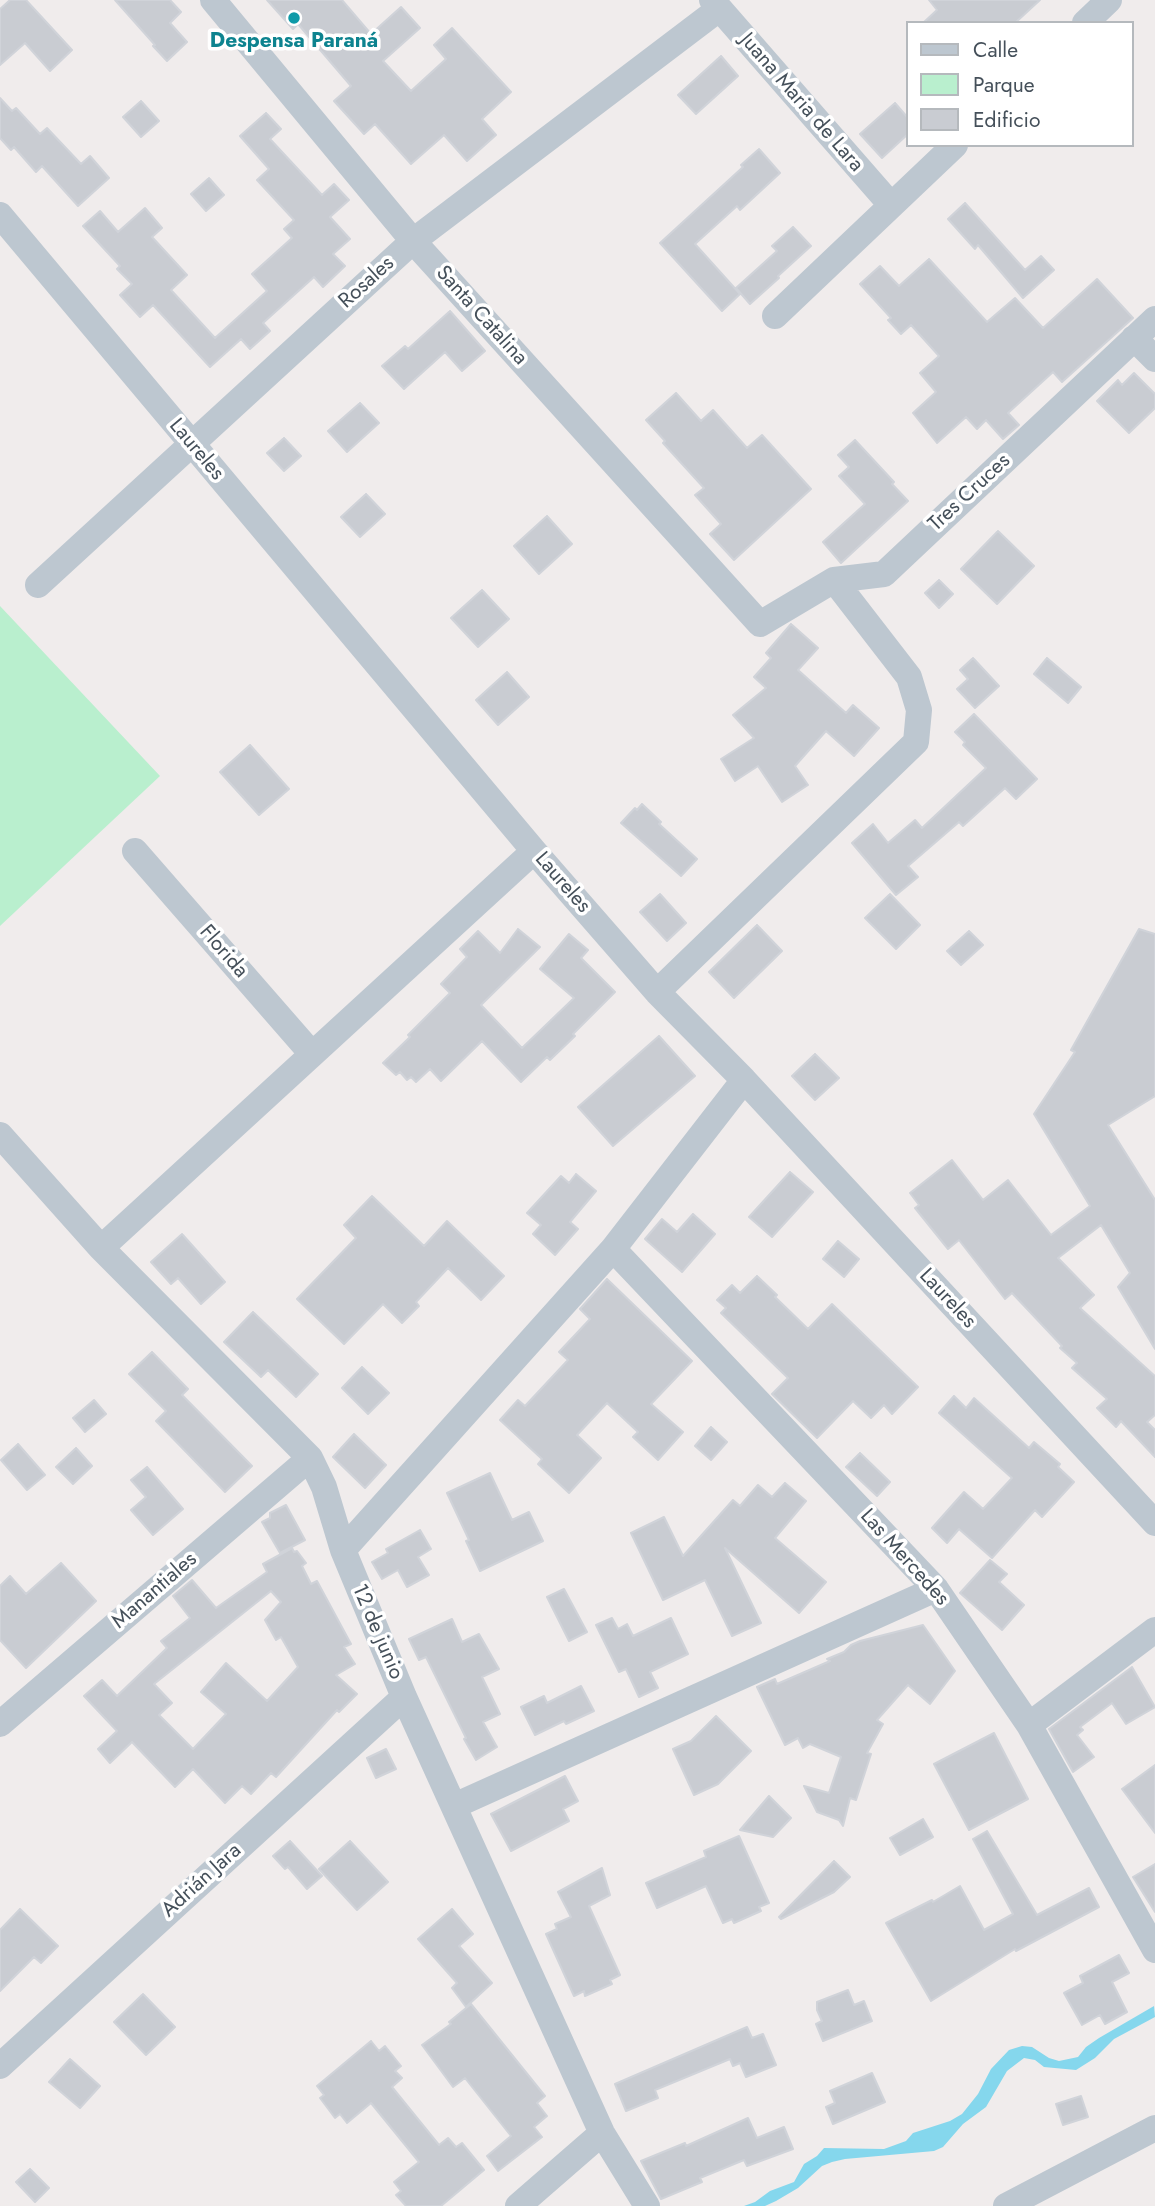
<!DOCTYPE html>
<meta charset="utf-8">
<style>
body{margin:0}
#map{position:relative;width:1155px;height:2206px;overflow:hidden;background:#f0ecec;font-family:Jost,sans-serif}
canvas{display:block}
.legend{position:absolute;left:906px;top:21px;width:228px;height:126px;box-sizing:border-box;background:#fff;border:2px solid #b5b9bd;margin:0;padding:9px 12px;list-style:none;font-size:21px;color:#45505a}
.legend li{display:flex;align-items:center;gap:14px;height:35px}
.legend b{width:35px;border:2px solid #b5b9bd}
</style>
<div id="map">
<canvas width="1155" height="2206"></canvas>
<ul class="legend">
<li><b style="height:9px;background:#bdc7d0"></b>Calle</li>
<li><b style="height:19px;background:#b9efce"></b>Parque</li>
<li><b style="height:19px;background:#c9ccd2"></b>Edificio</li>
</ul>
</div>
<script>
const context = document.querySelector('canvas').getContext('2d');
context.lineJoin = 'round';
function fillPath(path, color) { context.fillStyle = color; context.fill(path, 'evenodd'); }
const shape = rows => new Path2D(rows.map(r => 'M' + r).join(''));
function trace(path, color, width, dash) { context.strokeStyle = color; context.lineWidth = width; context.lineCap = dash ? 'butt' : 'round'; context.setLineDash(dash || []); context.stroke(path); }
function write(font, color, halo, rows, align = 'center') {
  context.font = font + ' Jost,sans-serif'; context.lineWidth = 7; context.setLineDash([]); context.textBaseline = 'middle'; context.strokeStyle = halo; context.fillStyle = color; for (const [text, x, y, turn = 0] of rows) {
    context.save(); context.translate(x, y); context.rotate((+turn || 0) * Math.PI / 180); context.textAlign = isNaN(turn) ? turn : align; if (halo) context.strokeText(text, 0, 0); context.fillText(text, 0, 0); context.restore();
  }
}
const green = shape([
 [0,606,160,776,0,926]
]);
const water = shape([
 [1154,2006,1155,2017,1114,2039,1095,2058,1076,2070,1044,2067,1035,2060,1024,2058,1007,2071,986,2107,963,2124,943,2147,934,2151,845,2159,832,2162,822,2166,798,2188,776,2201,765,2206,744,2206,755,2202,770,2191,794,2182,804,2164,817,2156,824,2148,884,2149,906,2141,913,2133,950,2121,962,2114,978,2094,991,2069,1009,2050,1022,2046,1032,2047,1049,2058,1059,2061,1078,2057,1086,2047,1099,2038]
]);
const building = shape([
 [10,0,26,0,72,50,50,71,25,43,0,65,0,9,10,0],
 [115,0,170,0,181,12,170,23,187,42,167,61,153,46,155,45,115,0],
 [267,0,342,0,371,34,401,7,420,28,383,61,411,91,446,59,434,45,452,28,511,92,482,119,496,135,467,161,444,135,411,164,375,124,364,134,334,101,351,86,298,24,293,29,267,0],
 [929,0,1040,0,1015,23,923,23,937,10,929,0],
 [721,56,738,76,696,114,678,95,721,56],
 [0,98,12,111,16,108,40,134,47,128,81,164,90,156,109,178,78,206,42,166,36,172,14,147,11,150,0,138,0,98],
 [141,101,159,121,141,137,123,117,141,101],
 [895,103,908,118,908,134,882,158,860,134,895,103],
 [266,113,281,129,270,139,322,195,334,184,349,200,330,217,350,239,333,254,345,266,323,287,314,277,263,323,270,331,250,349,241,339,210,367,153,305,140,317,120,295,132,284,117,269,120,266,83,226,100,211,118,232,145,208,162,228,152,237,187,275,171,290,215,338,267,291,252,274,292,238,284,229,294,220,257,180,269,169,240,136,266,113],
 [759,149,780,173,740,210,737,206,695,244,740,294,722,311,660,243,743,167,741,165,759,149],
 [209,178,224,195,206,211,191,194,209,178],
 [965,203,1025,270,1041,256,1054,270,1023,298,978,245,975,249,948,219,965,203],
 [793,227,811,246,778,276,779,278,750,304,736,288,777,251,772,246,793,227],
 [929,259,987,322,1015,298,1043,328,1097,279,1133,318,1062,382,1053,372,1008,413,1019,425,1003,439,986,420,977,429,966,417,937,443,913,413,936,392,920,373,939,356,911,325,901,334,888,320,891,318,860,284,880,266,899,286,929,259],
 [450,311,485,351,462,371,445,352,404,389,382,366,405,346,408,349,450,311],
 [1134,373,1155,394,1155,408,1129,433,1097,401,1118,380,1122,385,1134,373],
 [676,393,701,421,713,410,747,448,762,435,811,489,734,560,710,534,721,524,695,495,704,488,663,443,665,441,646,420,676,393],
 [360,403,379,423,347,452,328,431,360,403],
 [284,438,301,456,284,471,267,453,284,438],
 [855,440,894,482,892,484,908,501,841,563,823,542,865,504,839,476,849,467,838,455,855,440],
 [366,494,385,514,360,537,341,517,366,494],
 [547,516,572,544,539,574,514,546,547,516],
 [998,531,1034,566,997,604,961,569,998,531],
 [939,580,953,594,939,608,925,593,939,580],
 [482,590,509,619,478,647,451,618,482,590],
 [791,624,818,648,798,670,846,713,853,705,879,728,854,756,826,731,795,766,808,785,782,802,758,766,735,781,721,759,754,738,733,715,766,688,754,677,771,658,766,653,791,624],
 [973,658,999,686,975,708,957,689,968,679,960,670,973,658],
 [1047,658,1081,687,1068,703,1034,674,1047,658],
 [507,672,529,697,498,725,476,700,507,672],
 [974,714,1037,779,1016,799,1005,788,963,826,959,822,908,866,918,877,896,895,852,843,873,824,888,843,915,820,922,828,986,768,963,745,965,742,955,732,974,714],
 [250,745,289,789,259,815,220,772,250,745],
 [642,804,661,822,659,824,697,859,681,876,621,823,635,808,637,810,642,804],
 [660,894,686,923,667,941,640,912,660,894],
 [890,894,920,925,896,949,865,918,890,894],
 [757,925,782,951,734,998,709,972,757,925],
 [518,929,540,947,481,1005,522,1048,574,998,540,969,569,934,588,950,581,958,615,992,573,1034,575,1036,550,1060,547,1057,521,1082,482,1041,441,1081,430,1069,416,1082,411,1077,407,1080,400,1072,396,1075,383,1063,410,1037,408,1035,450,993,441,984,467,957,460,949,478,931,500,953,518,929],
 [1139,929,1155,934,1155,1096,1108,1125,1155,1200,1155,1349,1118,1287,1130,1273,1101,1225,1058,1258,1094,1295,1080,1308,1155,1376,1155,1415,1147,1422,1155,1430,1155,1457,1121,1421,1116,1427,1097,1408,1107,1399,1072,1368,1077,1363,1060,1348,1062,1346,1012,1293,1005,1299,959,1240,948,1249,915,1208,919,1205,910,1193,952,1160,983,1200,1008,1180,1051,1235,1090,1206,1034,1114,1075,1052,1071,1050,1139,929],
 [969,931,983,945,961,965,947,951,969,931],
 [659,1036,695,1076,613,1146,578,1107,659,1036],
 [815,1054,839,1078,815,1100,792,1076,815,1054],
 [790,1172,813,1192,772,1237,749,1217,790,1172],
 [576,1174,596,1191,570,1222,578,1229,555,1255,533,1234,541,1225,527,1213,561,1176,569,1183,576,1174],
 [372,1196,424,1246,447,1221,504,1276,481,1300,448,1268,416,1302,419,1306,402,1323,383,1304,344,1344,297,1299,356,1238,344,1225,372,1196],
 [693,1214,715,1234,682,1272,645,1239,662,1219,677,1232,693,1214],
 [182,1234,225,1282,201,1304,178,1278,171,1284,151,1262,182,1234],
 [838,1241,859,1259,844,1277,823,1259,838,1241],
 [757,1276,777,1295,775,1297,808,1329,832,1304,918,1387,892,1414,884,1405,871,1418,853,1401,817,1438,772,1394,788,1378,721,1313,726,1308,717,1300,732,1285,740,1293,757,1276],
 [607,1279,692,1361,651,1404,683,1432,658,1460,633,1437,638,1432,607,1403,577,1435,601,1458,569,1493,538,1464,542,1459,500,1420,518,1400,525,1406,568,1360,559,1352,590,1319,580,1309,607,1279],
 [253,1312,318,1374,296,1397,268,1370,261,1377,224,1342,253,1312],
 [152,1352,188,1389,182,1395,252,1466,225,1492,156,1421,166,1411,129,1374,152,1352],
 [362,1367,389,1393,368,1414,342,1388,362,1367],
 [954,1396,966,1408,974,1398,1029,1448,1034,1442,1060,1464,1058,1467,1074,1482,1042,1517,1035,1510,992,1558,959,1529,947,1543,932,1528,964,1492,983,1509,1012,1478,939,1413,954,1396],
 [94,1400,106,1414,85,1432,73,1418,94,1400],
 [711,1427,727,1442,711,1460,695,1446,711,1427],
 [354,1434,386,1465,365,1488,333,1457,354,1434],
 [18,1444,45,1475,27,1490,1,1460,18,1444],
 [76,1448,92,1466,73,1484,56,1467,76,1448],
 [860,1453,890,1482,877,1496,846,1467,860,1453],
 [147,1467,183,1509,153,1535,131,1510,146,1497,131,1480,147,1467],
 [490,1473,512,1520,529,1512,543,1541,480,1571,466,1541,469,1540,447,1493,490,1473],
 [785,1483,806,1501,775,1538,826,1582,799,1613,725,1548,761,1623,732,1636,705,1580,663,1600,631,1533,664,1517,683,1556,733,1500,740,1506,758,1485,772,1497,785,1483],
 [286,1505,305,1540,280,1553,262,1522,270,1518,270,1513,286,1505],
 [420,1530,431,1549,418,1557,429,1575,407,1587,398,1570,382,1579,372,1562,388,1553,386,1549,420,1530],
 [292,1548,294,1552,297,1551,306,1563,302,1566,311,1584,317,1581,351,1644,344,1647,355,1664,336,1675,357,1694,339,1712,337,1710,276,1777,271,1773,251,1794,242,1786,225,1803,193,1769,175,1787,132,1742,110,1763,98,1749,117,1731,84,1696,102,1680,117,1696,167,1648,161,1641,190,1618,173,1596,192,1580,216,1608,267,1572,263,1564,292,1548],
 [271,1591,281,1602,265,1620,276,1640,281,1637,298,1667,267,1701,226,1663,201,1692,226,1714,193,1749,159,1715,172,1703,154,1684,271,1591],
 [990,1560,1007,1574,999,1582,1024,1605,1002,1630,960,1593,990,1560],
 [61,1563,96,1601,26,1668,0,1640,0,1586,10,1576,26,1594,61,1563],
 [564,1589,587,1632,569,1641,547,1597,564,1589],
 [612,1618,618,1629,627,1624,633,1636,671,1618,688,1654,650,1672,658,1688,639,1697,626,1669,619,1672,596,1625,612,1618],
 [452,1619,462,1642,479,1634,499,1669,482,1677,500,1714,483,1722,497,1747,476,1760,464,1739,466,1738,426,1657,419,1660,409,1639,452,1619],
 [923,1625,955,1671,930,1704,908,1685,877,1720,883,1724,867,1753,871,1754,856,1800,850,1798,843,1826,839,1820,817,1812,804,1786,829,1793,841,1757,810,1744,803,1748,798,1738,785,1745,757,1687,775,1679,777,1684,830,1661,827,1659,844,1652,851,1645,860,1641,923,1625],
 [1132,1667,1155,1707,1126,1724,1112,1703,1080,1727,1083,1730,1077,1735,1094,1757,1073,1772,1049,1729,1132,1667],
 [581,1686,594,1711,566,1724,564,1721,535,1735,521,1707,544,1696,547,1703,581,1686],
 [716,1716,751,1751,718,1784,694,1795,673,1749,691,1741,716,1716],
 [994,1733,1028,1799,969,1830,934,1764,994,1733],
 [386,1749,396,1769,376,1778,367,1758,386,1749],
 [1155,1765,1155,1833,1122,1789,1155,1765],
 [565,1776,578,1801,563,1809,569,1821,511,1851,491,1814,565,1776],
 [769,1796,791,1818,773,1837,740,1830,769,1796],
 [923,1819,933,1837,900,1855,890,1838,923,1819],
 [987,1831,1037,1915,1089,1888,1099,1907,1016,1951,1015,1949,931,2001,886,1923,932,1900,933,1902,960,1886,984,1930,1013,1914,973,1839,987,1831],
 [739,1836,769,1903,759,1907,761,1911,734,1923,732,1919,723,1923,706,1886,657,1908,646,1883,706,1857,704,1851,739,1836],
 [290,1841,322,1876,307,1889,288,1867,285,1869,273,1856,290,1841],
 [350,1841,388,1882,357,1910,319,1869,350,1841],
 [834,1861,850,1877,834,1892,781,1919,779,1917,834,1861],
 [1155,1864,1155,1912,1133,1877,1155,1864],
 [602,1868,610,1895,589,1906,620,1975,610,1980,612,1984,585,1996,584,1991,574,1996,546,1934,557,1929,555,1924,571,1917,558,1892,602,1868],
 [20,1909,58,1946,41,1963,34,1957,0,1991,0,1930,20,1909],
 [452,1909,473,1934,459,1946,492,1983,466,2007,452,1988,457,1983,418,1939,452,1909],
 [1119,1955,1129,1973,1112,1982,1127,2012,1105,2024,1100,2015,1082,2025,1064,1993,1083,1983,1080,1976,1119,1955],
 [848,1990,854,2005,864,2001,872,2021,823,2041,816,2024,822,2021,817,2010,817,2002,848,1990],
 [143,1994,175,2027,146,2055,114,2022,143,1994],
 [471,2004,545,2096,537,2103,547,2116,534,2127,542,2137,498,2171,487,2156,511,2136,465,2078,453,2087,422,2045,451,2024,449,2022,471,2004],
 [747,2027,752,2038,763,2034,776,2065,746,2077,740,2063,733,2066,730,2059,655,2090,658,2098,626,2111,615,2084,747,2027],
 [371,2041,379,2051,385,2046,401,2066,395,2071,402,2078,392,2087,439,2145,448,2138,456,2147,462,2143,484,2170,441,2206,406,2206,396,2195,401,2191,394,2182,419,2162,371,2103,347,2123,340,2114,335,2118,320,2098,324,2095,317,2086,371,2041],
 [70,2059,100,2086,80,2108,49,2082,70,2059],
 [872,2073,885,2102,833,2124,826,2107,835,2103,830,2091,872,2073],
 [1081,2096,1088,2117,1063,2125,1056,2104,1081,2096],
 [748,2118,757,2138,784,2127,793,2149,747,2166,744,2160,700,2178,702,2182,661,2199,641,2161,685,2143,686,2146,748,2118],
 [30,2169,49,2188,35,2202,16,2182,30,2169]
]);
const street = shape([
 [213,0,413,241,760,624,834,580,884,574,1155,319],
 [712,0,891,205],
 [1085,23,1109,0],
 [0,215,534,851,657,992,744,1080,1155,1523],
 [775,316,955,145],
 [1134,338,1155,359],
 [38,585,413,241,719,9],
 [135,851,312,1054],
 [657,992,916,742,919,710,909,677,834,580],
 [0,1135,101,1248,310,1458,324,1487,343,1550,404,1697,602,2133,647,2206],
 [101,1248,534,851],
 [613,1249,936,1589,1029,1725,1155,1950],
 [343,1550,613,1249,744,1080],
 [0,1724,310,1458],
 [1029,1725,1155,1630],
 [454,1806,936,1589],
 [0,2066,404,1697],
 [518,2206,602,2133],
 [1006,2206,1155,2128]
]);
const markers = [
 [294,18,7,"#0f9aa8"]
];
const cultureNames = [
 ["Despensa Paraná",294,42]
];
const streetNames = [
 ["Juana Maria de Lara",801,103,49],
 ["Rosales",367,283,-42],
 ["Santa Catalina",481,316,48],
 ["Laureles",196,450,50],
 ["Tres Cruces",970,493,-43],
 ["Laureles",562,883,49],
 ["Florida",223,952,49],
 ["Laureles",947,1299,47],
 ["Las Mercedes",904,1558,48],
 ["Manantiales",155,1591,-41],
 ["12 de junio",377,1632,67],
 ["Adrián Jara",202,1881,-42]
];
fillPath(green, '#b9efce');
fillPath(water, '#85d7ed');
fillPath(building, '#c9ccd2');
trace(building, '#d0d3d9', 2);
trace(street, '#bdc7d0', 26);
for (const [x, y, r, color] of markers) { const dot = new Path2D(); dot.arc(x, y, r, 0, 2 * Math.PI); context.fillStyle = color; context.fill(dot); trace(dot, '#fff', 2.5); }
write('bold 21px', '#0d838f', '#fff', cultureNames);
write('21px', '#45505a', '#fff', streetNames);
</script>
